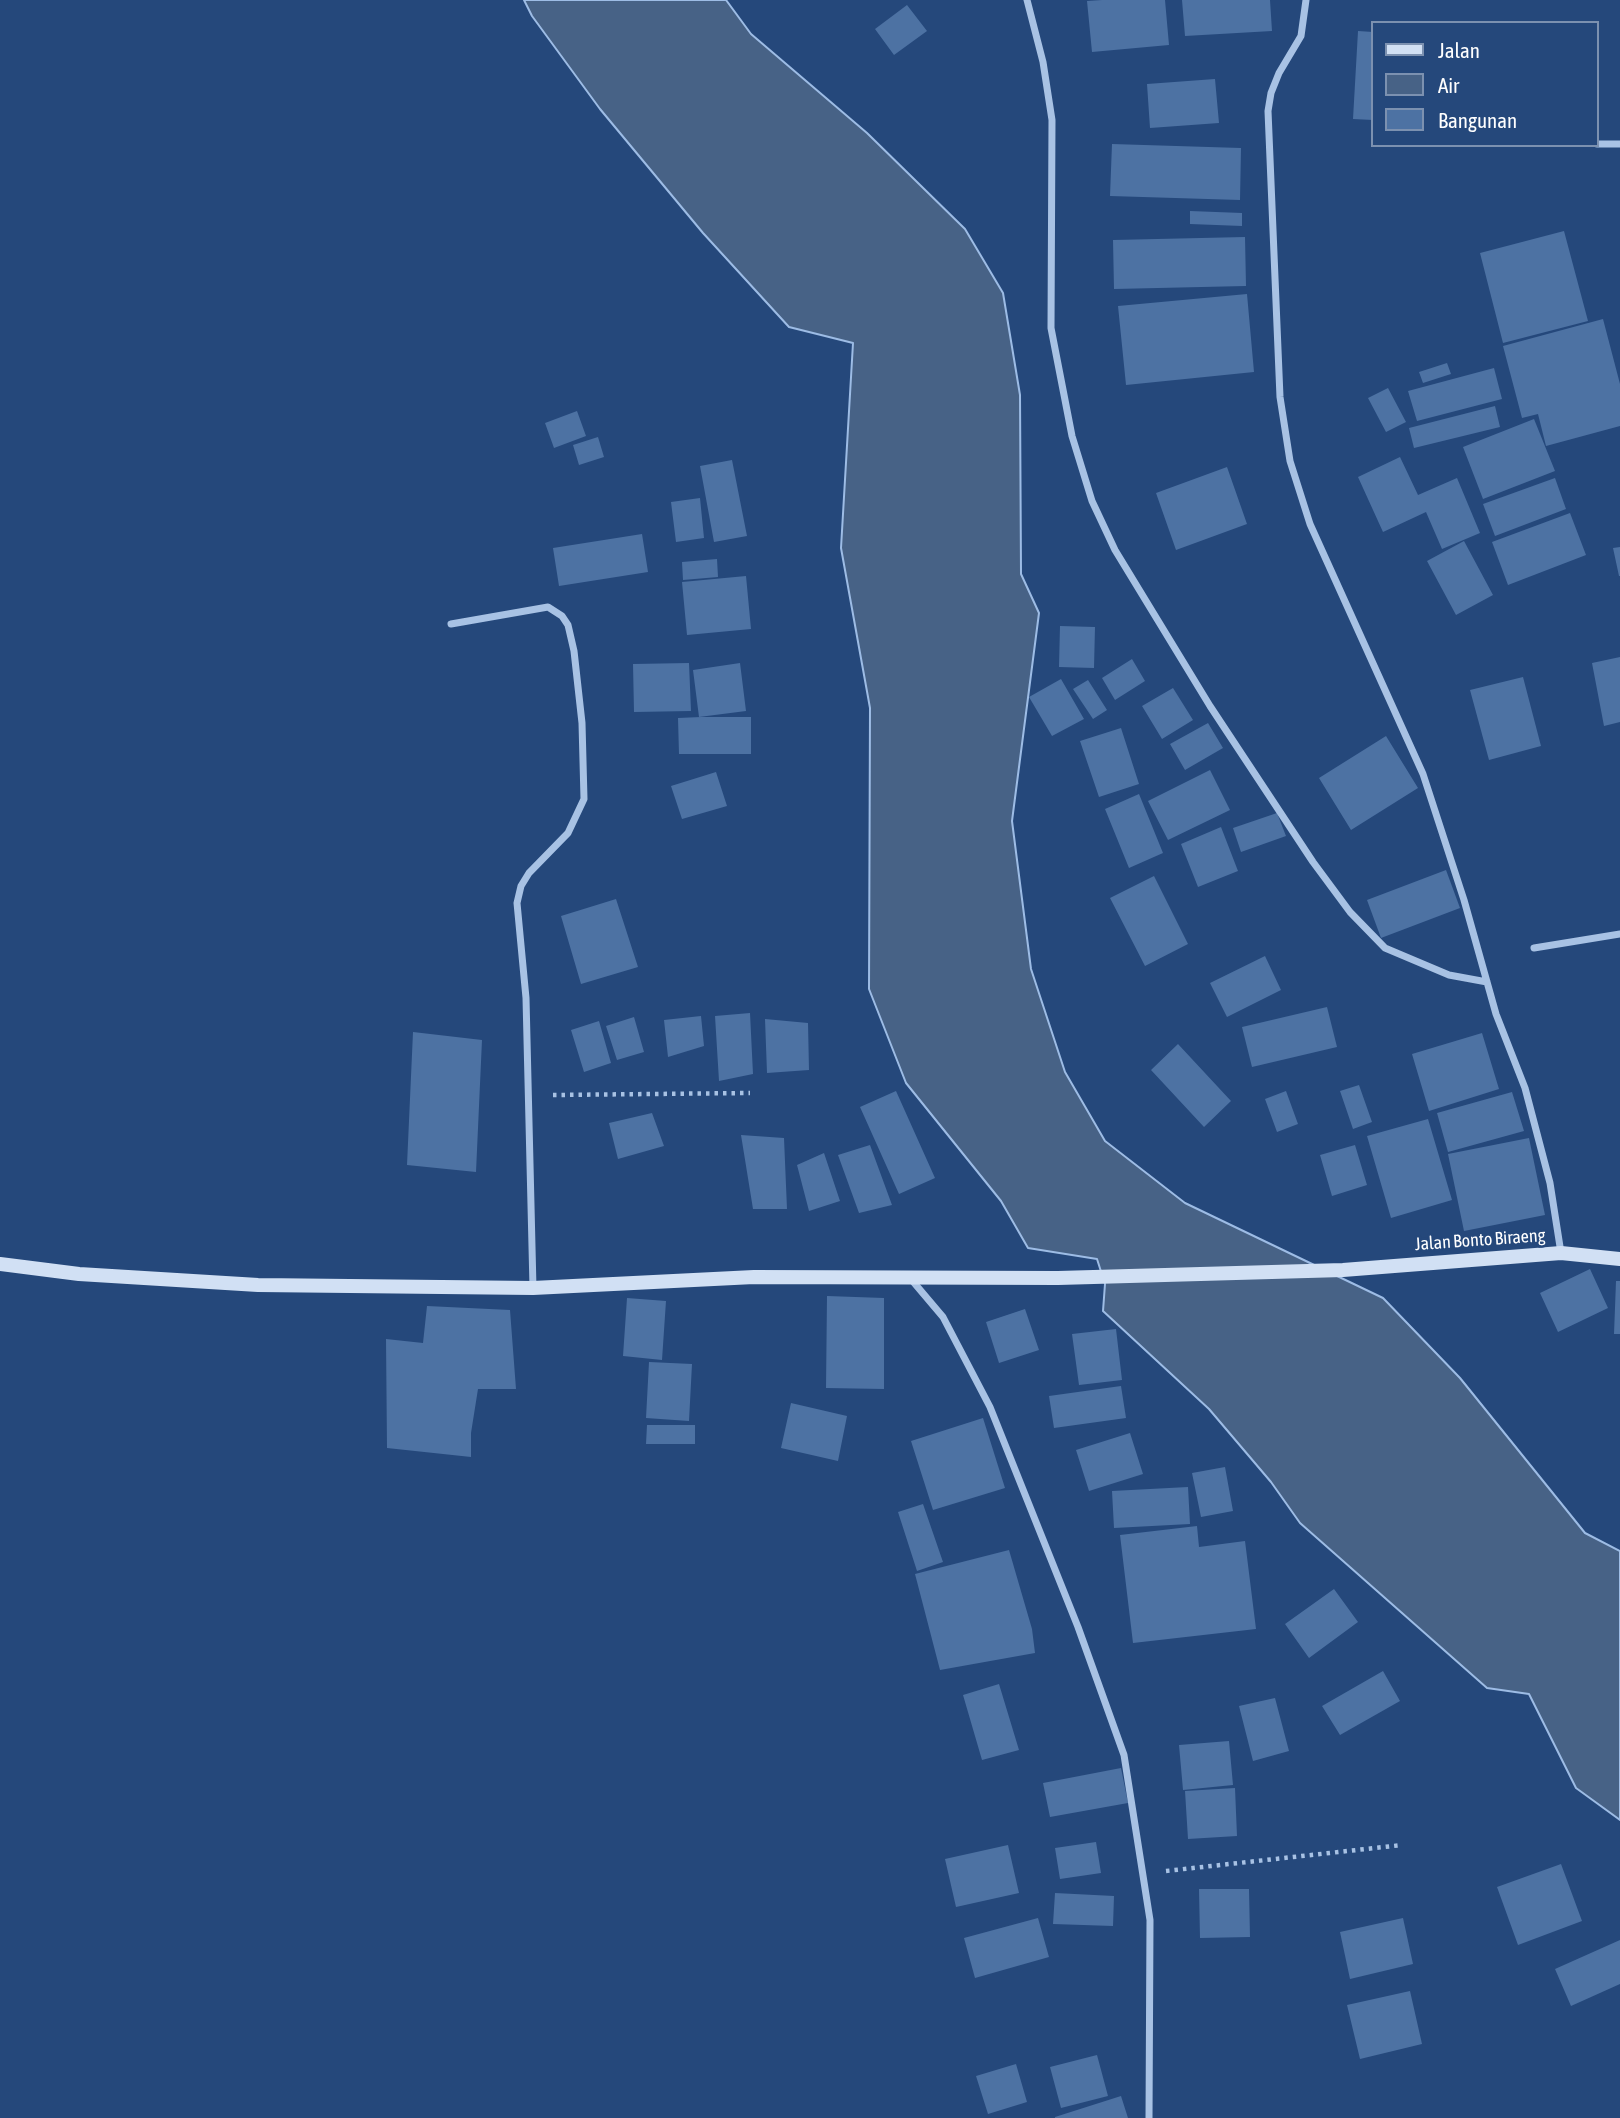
<!DOCTYPE html>
<style>
body{margin:0}
#map{position:relative;width:1620px;height:2118px;overflow:hidden;background:#25487b;font-family:"Asap Condensed",sans-serif}
canvas{display:block}
.legend{position:absolute;left:1371px;top:21px;width:228px;height:126px;box-sizing:border-box;background:#25487b;border:2px solid #7c91b0;margin:0;padding:9px 12px;list-style:none;font-size:21px;color:#fff}
.legend li{display:flex;align-items:center;gap:14px;height:35px}
.legend b{width:35px;border:2px solid #7c91b0}
</style>
<div id="map">
<canvas width="1620" height="2118"></canvas>
<ul class="legend">
<li><b style="height:9px;background:#d1e0f4"></b>Jalan</li>
<li><b style="height:19px;background:#476286"></b>Air</li>
<li><b style="height:19px;background:#4d72a3"></b>Bangunan</li>
</ul>
</div>
<script>
const context = document.querySelector('canvas').getContext('2d');
context.lineJoin = 'round';
function fillPath(path, color) { context.fillStyle = color; context.fill(path, 'evenodd'); }
const shape = rows => new Path2D(rows.map(r => 'M' + r).join(''));
function trace(path, color, width, dash) { context.strokeStyle = color; context.lineWidth = width; context.lineCap = dash ? 'butt' : 'round'; context.setLineDash(dash || []); context.stroke(path); }
function write(font, color, halo, rows, align = 'center') {
  context.font = font + ' "Asap Condensed",sans-serif'; context.lineWidth = 5; context.setLineDash([]); context.textBaseline = 'middle'; context.strokeStyle = halo; context.fillStyle = color; for (const [text, x, y, turn = 0] of rows) {
    context.save(); context.translate(x, y); context.rotate((+turn || 0) * Math.PI / 180); context.textAlign = isNaN(turn) ? turn : align; if (halo) context.strokeText(text, 0, 0); context.fillText(text, 0, 0); context.restore();
  }
}
const water = shape([
 [524,0,726,0,751,34,867,133,965,229,1003,293,1020,395,1021,574,1039,613,1012,821,1031,969,1065,1072,1105,1141,1185,1203,1383,1298,1460,1378,1585,1533,1620,1551,1620,1820,1576,1788,1529,1694,1487,1688,1300,1523,1271,1482,1209,1409,1103,1311,1105,1284,1097,1259,1028,1248,1001,1201,906,1083,869,989,870,708,841,548,853,343,789,327,703,233,600,109,532,16,524,0]
]);
const building = shape([
 [1102,0,1165,0,1169,45,1092,52,1087,1],
 [1182,0,1270,0,1272,31,1185,36],
 [907,5,927,31,894,55,875,29],
 [1358,31,1373,32,1373,120,1353,119],
 [1215,79,1219,123,1150,128,1147,84],
 [1112,144,1241,148,1240,200,1110,196],
 [1190,211,1242,213,1242,226,1190,224],
 [1564,231,1588,321,1503,343,1480,253],
 [1245,237,1246,286,1114,289,1113,240],
 [1247,294,1254,372,1126,385,1118,306],
 [1603,319,1620,384,1620,426,1546,446,1538,414,1522,418,1503,346],
 [1447,363,1451,374,1423,383,1419,372],
 [1494,368,1502,399,1417,421,1408,391],
 [1388,388,1406,422,1386,432,1368,398],
 [1495,406,1500,427,1414,448,1409,428],
 [577,411,586,436,554,448,545,423],
 [1534,419,1555,471,1483,499,1463,447],
 [598,437,604,457,579,465,573,445],
 [1400,457,1418,495,1457,478,1480,533,1442,549,1426,512,1383,532,1358,477],
 [732,460,747,536,714,542,700,466],
 [1227,467,1247,524,1176,550,1156,493],
 [1555,478,1566,509,1495,536,1483,504],
 [700,498,704,538,676,542,671,502],
 [1570,513,1586,555,1508,585,1492,542],
 [642,534,648,572,559,586,553,548],
 [1464,541,1493,595,1456,615,1427,561],
 [1620,547,1620,576,1619,576,1613,548],
 [717,559,718,577,683,580,682,562],
 [746,576,751,629,687,635,682,582],
 [1060,626,1095,627,1094,668,1059,667],
 [1620,657,1620,722,1604,726,1592,663],
 [1132,659,1145,681,1115,700,1102,678],
 [689,663,691,711,634,712,633,664],
 [740,663,746,711,699,717,693,670],
 [1523,677,1541,746,1489,760,1470,690],
 [1061,679,1084,719,1052,736,1029,697],
 [1088,680,1107,710,1093,719,1073,689],
 [1173,688,1193,720,1162,739,1142,706],
 [701,717,751,717,751,754,679,754,678,718],
 [1208,723,1223,748,1185,770,1170,744],
 [1121,728,1139,784,1099,797,1080,741],
 [1386,736,1418,788,1351,830,1319,778],
 [1210,770,1230,810,1168,840,1148,801],
 [716,772,727,806,682,819,671,786],
 [1139,794,1163,853,1129,868,1105,809],
 [1277,813,1286,836,1241,852,1233,828],
 [1221,827,1238,871,1198,887,1181,844],
 [1446,870,1460,908,1381,938,1367,900],
 [1154,876,1188,944,1145,966,1110,898],
 [616,899,638,967,581,984,561,916],
 [1265,956,1281,990,1227,1017,1210,983],
 [1327,1007,1337,1047,1252,1067,1242,1027],
 [750,1013,753,1074,719,1081,715,1016],
 [701,1016,704,1046,668,1057,664,1020],
 [634,1017,644,1052,617,1060,606,1026],
 [765,1019,808,1023,809,1070,767,1073],
 [599,1021,611,1063,584,1072,571,1030],
 [413,1032,482,1040,476,1172,407,1165],
 [1482,1033,1499,1089,1429,1111,1412,1054],
 [1178,1044,1231,1101,1204,1127,1151,1070],
 [1359,1085,1372,1122,1353,1129,1340,1091],
 [896,1091,935,1178,899,1194,860,1107],
 [1286,1091,1298,1124,1277,1132,1265,1099],
 [1512,1092,1524,1131,1448,1152,1437,1113],
 [652,1113,664,1146,618,1159,609,1123],
 [1428,1119,1452,1200,1391,1218,1367,1136],
 [741,1135,784,1138,787,1209,753,1209],
 [1529,1138,1545,1215,1464,1231,1448,1154],
 [870,1145,892,1205,859,1213,838,1155],
 [1355,1145,1367,1185,1332,1196,1320,1155],
 [824,1153,840,1201,809,1211,797,1165],
 [1590,1269,1608,1308,1558,1332,1540,1293],
 [1616,1281,1620,1281,1620,1334,1614,1334],
 [827,1296,884,1298,884,1389,826,1388],
 [627,1298,666,1301,662,1360,623,1356],
 [427,1306,510,1310,516,1389,478,1389,471,1433,471,1457,387,1448,386,1339,423,1343],
 [1025,1309,1039,1350,999,1363,986,1322],
 [1116,1329,1122,1380,1079,1385,1072,1334],
 [649,1362,692,1364,689,1421,646,1418],
 [1121,1386,1126,1418,1054,1428,1049,1396],
 [791,1403,847,1416,838,1461,781,1448],
 [983,1418,1005,1488,933,1510,911,1441],
 [647,1425,695,1425,695,1444,646,1444],
 [1130,1433,1143,1474,1089,1491,1076,1450],
 [1225,1467,1233,1511,1201,1517,1192,1473],
 [1188,1487,1190,1524,1114,1528,1112,1491],
 [923,1504,943,1562,917,1571,898,1512],
 [1197,1526,1199,1547,1245,1541,1256,1629,1133,1643,1120,1535],
 [1009,1550,1032,1629,1035,1653,940,1670,915,1574],
 [1334,1589,1358,1622,1309,1658,1285,1624],
 [1383,1671,1400,1701,1340,1735,1322,1706],
 [999,1684,1019,1750,982,1760,963,1695],
 [1275,1698,1289,1751,1253,1761,1239,1706],
 [1229,1741,1233,1785,1183,1790,1179,1745],
 [1121,1768,1128,1803,1050,1817,1043,1783],
 [1235,1788,1237,1836,1188,1839,1185,1791],
 [1096,1842,1101,1873,1060,1879,1055,1848],
 [1008,1845,1019,1893,956,1907,945,1859],
 [1561,1864,1582,1921,1518,1945,1497,1887],
 [1199,1889,1249,1889,1250,1937,1200,1938],
 [1055,1893,1114,1896,1113,1926,1053,1924],
 [1038,1918,1049,1957,975,1978,964,1938],
 [1403,1918,1413,1964,1350,1979,1340,1932],
 [1620,1940,1620,1984,1571,2006,1555,1969],
 [1410,1991,1422,2044,1360,2059,1347,2005],
 [1097,2055,1108,2096,1061,2108,1050,2067],
 [1016,2064,1027,2102,988,2114,976,2076],
 [1121,2096,1128,2118,1055,2118,1055,2117]
]);
const path = shape([
 [553,1095,750,1093],
 [1166,1871,1402,1845]
]);
const street = shape([
 [1027,0,1043,62,1052,120,1051,328,1072,436,1092,501,1115,550,1210,706,1313,862,1350,912,1385,948,1449,975,1487,982],
 [1306,0,1301,36,1279,73,1271,93,1268,111,1280,397,1290,461,1310,524,1423,774,1464,900,1496,1014,1525,1088,1550,1183,1561,1253],
 [1597,144,1620,144],
 [451,624,548,607,562,616,568,625,574,651,582,723,584,799,568,833,529,873,521,886,517,903,526,998,533,1288],
 [1534,948,1620,934],
 [910,1278,943,1317,990,1407,1078,1627,1124,1755,1150,1920,1149,2118]
]);
const secondary = shape([
 [0,1264,79,1274,258,1285,533,1288,754,1277,1058,1278,1343,1270,1561,1253,1620,1259]
]);
const streetNames = [
 ["Jalan Bonto Biraeng",1480,1240,-4]
];
fillPath(water, '#476286');
trace(water, '#9dbce5', 2);
fillPath(building, '#4d72a3');
trace(path, '#a8c2e4', 4.5, [3.5, 5]);
trace(street, '#a8c2e4', 7);
trace(secondary, '#d1e0f4', 14);
write('18px', '#fff', '#25487b', streetNames);
</script>
